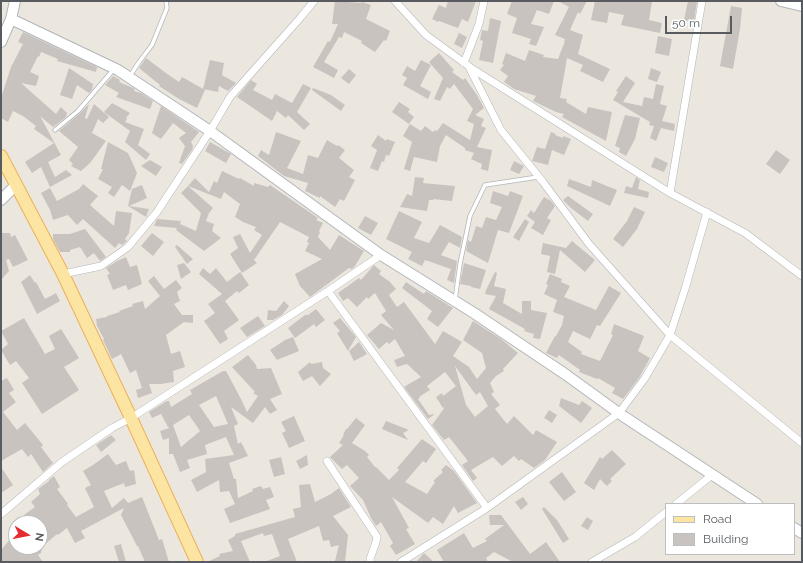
<!DOCTYPE html>
<style>
body{margin:0}
#map{position:relative;width:803px;height:563px;overflow:hidden;background:#ebe7df;font-family:Raleway,sans-serif}
canvas{display:block}
.frame{position:absolute;inset:0;border:2px solid #585c60;pointer-events:none}
.legend{position:absolute;left:665px;top:503px;width:130px;height:52px;box-sizing:border-box;background:#fff;border:1px solid #bcbebf;margin:0;padding:5px 7px;list-style:none;font-size:12px;color:#585c60}
.legend li{display:flex;align-items:center;gap:8px;height:20px}
.legend b{width:20px;border:1px solid #bcbebf}
.north{position:absolute;left:8px;top:515px;width:40px;height:40px;box-sizing:border-box;background:#fff;border:1px solid #bcbebf;border-radius:50%;rotate:100deg;font-size:11px;font-weight:700;line-height:16px;text-align:center;color:#585c60}
.north::after{content:'';display:block;margin:auto;width:14px;height:18px;background:#e32d33;clip-path:polygon(50% 0,100% 100%,50% 72%,0 100%)}
.scale{position:absolute;left:665px;top:16px;width:67px;height:18px;box-sizing:border-box;border:2px solid #585c60;border-top:0;padding-left:5px;font-size:12px;line-height:14px;white-space:nowrap;color:#585c60;-webkit-text-stroke:3px #fff;paint-order:stroke}
</style>
<div id="map">
<canvas width="803" height="563"></canvas>
<div class="frame"></div>
<ul class="legend">
<li><b style="height:5px;background:#fce4a3"></b>Road</li>
<li><b style="height:11px;background:#c8c3be"></b>Building</li>
</ul>
<div class="north">N</div>
<div class="scale">50 m</div>
</div>
<script>
const context = document.querySelector('canvas').getContext('2d');
context.lineJoin = 'round';
function fillPath(path, color) { context.fillStyle = color; context.fill(path, 'evenodd'); }
const shape = rows => new Path2D(rows.map(r => 'M' + r).join(''));
function trace(path, color, width, dash) { context.strokeStyle = color; context.lineWidth = width; context.lineCap = dash ? 'butt' : 'round'; context.setLineDash(dash || []); context.stroke(path); }
const building = shape([
 [335,1,361,3,362,2,371,5,366,19,390,31,386,41,384,40,375,52,361,43,362,41,344,32,342,38,339,37,324,62,338,70,334,78,313,67,328,41,330,42,338,24,332,24],
 [448,1,476,1,468,22,462,19,458,28,439,21,438,22,432,19,439,5,446,8],
 [512,1,554,1,549,14,537,10,531,24,544,27,536,46,529,44,531,39,512,33,517,18,507,14],
 [558,1,587,1,580,14,578,12,570,30,583,35,578,54,610,69,603,82,580,71,583,65,567,58,560,98,567,99,566,102,586,114,588,107,612,112,606,141,562,117,564,114,556,112,533,101,536,96,514,89,504,82,508,76,500,70,504,65,502,64,506,53,525,61,529,50,544,55,543,57,558,59,565,41,564,41,565,39,555,35,569,7],
 [595,1,652,1,649,20,662,23,660,33,621,25,624,15,609,12,607,23,591,20],
 [688,1,697,1,694,22,684,20],
 [731,6,742,8,740,29,733,69,720,66],
 [490,18,501,21,493,63,479,60,483,41,480,40,482,30,488,31],
 [23,32,97,67,96,72,57,61,58,59,41,52,39,57,38,56,30,72,39,76,36,86,21,83,56,114,61,107,67,113,66,117,53,127,40,116,61,155,48,162,55,177,66,170,72,175,50,187,41,167,32,173,25,162,54,143,34,129,36,126,23,116,13,111,8,122,1,118,1,98,11,67,23,44,18,42],
 [459,33,467,37,462,48,454,44],
 [658,36,672,39,669,56,655,53],
 [439,53,454,70,452,72,463,80,465,78,477,95,484,108,475,115,484,119,481,126,486,128,477,147,492,150,488,171,481,169,482,164,471,159,474,153,465,150,465,148,446,135,440,146,437,162,414,157,410,171,404,169,412,142,403,136,410,124,421,131,425,126,433,132,435,130,437,131,443,123,470,140,474,124,467,121,473,109,454,84,450,89,447,87,440,101,434,99,443,78,429,62],
 [146,58,166,73,179,82,182,77,205,90,197,108,179,99,159,86,160,85,139,68],
 [210,60,224,63,222,75,236,83,228,91,219,86,218,92,203,89],
 [421,60,431,65,420,86,431,92,428,99,403,85,407,78,402,75,407,66,415,71],
 [69,68,93,84,92,90,89,93,77,85,72,99,60,95],
 [651,68,661,72,657,82,648,79],
 [349,69,356,75,349,84,341,78],
 [113,76,120,80,119,82,131,87,135,89,134,91,141,93,153,101,150,109,116,97,119,93,105,85],
 [626,76,635,83,623,102,642,106,644,97,653,99,656,84,664,86,660,104,667,106,662,121,675,124,674,131,661,128,656,141,650,138,654,126,649,125,650,122,613,100,618,92,616,91],
 [251,80,257,84,253,90,272,100,275,94,292,103,303,84,311,88,297,112,310,124,304,130,288,115,286,118,277,111,272,121,237,97],
 [313,88,331,95,345,105,341,111,312,90],
 [399,102,410,109,408,112,414,117,409,124,392,112],
 [112,103,130,113,126,118,127,119,125,122,144,129,138,145,150,154,146,160,125,142,130,131,104,112],
 [89,104,85,118,87,119,94,104,109,117,103,123,98,119,92,133,106,141,90,163,81,171,71,166,73,164,69,160,78,147,59,131,80,113],
 [161,106,199,132,191,142,193,146,192,150,182,164,179,163,185,146,179,138,186,133,173,123,161,139,152,133],
 [625,115,640,118,635,139,626,156,619,152,620,148,615,146],
 [276,132,301,141,287,168,303,174,308,155,318,158,327,140,337,146,338,145,345,150,339,158,354,170,349,177,355,180,345,199,344,201,340,199,335,207,320,196,320,198,305,191,308,183,284,176,258,156,261,150,269,155],
 [551,132,556,134,555,135,563,138,563,136,571,139,564,155,552,150,548,165,532,161,537,147,545,149],
 [378,135,386,141,387,139,395,142,389,156,386,155,384,162,382,161,378,171,370,168,377,150,371,146],
 [108,142,128,153,137,173,130,191,122,185,114,197,108,193,112,187,98,179,103,169,101,169],
 [210,142,231,154,226,163,205,151],
 [776,150,790,160,780,174,766,164],
 [655,157,668,163,664,172,651,167],
 [150,160,162,167,156,176,141,166],
 [514,161,524,166,519,174,510,170],
 [222,171,239,179,240,178,254,186,254,183,268,187,270,185,318,218,316,220,323,223,319,231,320,232,318,237,330,250,339,235,364,251,355,266,352,269,349,268,310,297,300,286,295,274,322,259,305,251,309,243,307,242,309,237,280,222,254,260,257,263,242,273,230,254,238,248,233,237,240,234,250,253,262,235,254,230,256,227,243,222,235,217,240,204,224,192,221,199,188,186,195,178,209,192,214,181,217,183],
 [415,177,424,178,423,183,455,186,452,201,433,199,433,200,429,200,427,211,400,207,407,194,412,196],
 [636,177,640,180,638,189,649,192,648,198,624,193,626,186,632,188],
 [569,179,591,187,592,180,617,190,610,206,567,186],
 [83,184,98,196,90,205,114,226,116,211,132,213,129,233,125,239,127,241,122,245,119,243,115,248,83,219,77,225,68,215,53,220,50,210,41,193,50,188,57,201,79,189],
 [142,185,147,198,129,206,149,209,146,217,128,206,132,189],
 [188,186,213,208,209,213,206,221,214,224,212,231,221,238,204,251,176,230,177,228,154,226,157,219,181,221,180,224,196,231,201,213,181,193],
 [493,191,508,196,510,191,523,196,509,233,498,230,488,263,466,251,468,240,471,242,476,226,482,228,486,217,496,220,502,207,490,203],
 [568,196,593,214,588,221,571,208,563,200],
 [544,197,551,201,555,206,547,218,551,220,543,235,531,228,535,222,527,216,531,210,534,213],
 [634,207,645,212,637,229,623,247,613,239,627,221],
 [399,211,422,222,414,238,429,243,440,225,462,237,460,248,449,242,441,255,457,261,454,283,447,280,451,269,425,260,422,266,408,259,412,252,386,239],
 [365,216,378,223,371,235,358,228],
 [525,219,529,222,519,241,513,237],
 [85,229,106,257,100,261,94,253,87,258,80,247,70,250,70,252,60,252,53,239,53,234,70,234],
 [1,233,10,233,11,237,15,235,28,260,13,267,9,259,6,260,9,271,1,280],
 [152,233,164,242,153,256,141,246],
 [572,241,595,260,585,272,560,250,555,274,547,272,550,256,541,254,543,243,566,248],
 [177,245,193,259,187,264,175,247],
 [126,257,130,267,137,265,142,284,128,290,126,285,113,290,107,275,110,274,106,268,117,261],
 [184,263,191,272,181,279,177,265],
 [464,263,486,270,480,289,471,287,471,286,460,284],
 [374,265,381,271,379,274,390,282,396,289,389,295,397,307,404,302,435,344,443,331,462,342,453,356,469,367,477,379,486,368,482,353,463,340,473,321,501,339,518,353,503,369,504,371,496,376,490,383,494,392,491,394,500,405,495,409,507,424,514,416,533,435,536,430,557,442,545,460,534,468,521,459,519,461,514,456,502,466,493,457,471,470,477,478,473,481,462,465,468,461,449,437,444,440,432,425,445,407,443,408,436,397,442,393,443,396,456,386,445,372,427,386,430,390,419,397,420,398,418,399,429,415,435,414,428,419,404,387,421,377,407,364,397,367,394,360,405,356,395,339,389,344,387,342,379,349,367,335,381,323,394,330,381,315,386,311,375,293,368,299,367,297,357,307,348,298,343,301,338,293,359,278,361,280],
 [455,366,476,395,480,392,488,406,475,417,466,405],
 [203,268,210,274,216,268,227,282,240,272,249,285,239,293,237,291,225,301,239,320,224,331,228,339,220,344,204,321,215,313,208,304,222,294,199,274],
 [495,272,497,273,494,286,506,289,503,303,522,314,522,301,531,301,531,310,547,313,540,339,533,338,534,334,524,331,525,329,489,309,496,296,485,294,486,290],
 [550,274,562,279,561,282,570,286,564,297,596,310,609,286,621,293,600,326,597,325,590,339,573,331,568,342,582,352,581,354,600,361,613,335,611,334,614,324,644,336,638,351,650,358,639,378,623,399,612,393,615,388,598,378,597,379,579,372,580,370,559,355,557,358,546,353,555,336,556,336,562,325,564,316,553,312,557,300,544,294,548,285,546,284],
 [30,275,35,283,36,282,45,299,56,293,60,301,37,314,21,282],
 [154,276,164,289,176,280,182,288,177,292,180,301,174,304,182,315,193,315,193,323,184,322,166,335,171,354,180,351,185,367,173,371,174,382,161,384,149,384,152,393,138,398,136,390,142,388,136,370,130,373,121,354,112,359,103,340,104,339,97,326,96,319,107,317,107,316,120,312,119,311,133,306,132,304,143,301,145,309,160,296,148,281],
 [406,282,424,294,426,291,453,308,438,327,427,319,432,311,402,288],
 [284,301,289,306,282,315,273,320,267,320,268,310,276,311],
 [316,309,325,320,316,327,314,324,295,338,288,328,305,315,308,315],
 [258,316,265,326,247,337,240,328],
 [24,318,45,354,55,349,49,336,61,329,79,358,64,367,79,390,42,414,22,383,29,378,16,361,10,365,1,350,8,344,1,331],
 [340,318,356,337,348,351,337,333,340,331,333,323],
 [293,337,299,351,277,360,270,350,285,340],
 [359,342,367,354,354,361,349,351],
 [248,355,256,365,257,369,271,368,282,394,270,399,277,410,270,414,265,407,253,423,231,407,238,424,234,426,238,444,241,442,248,456,229,463,234,479,236,479,238,498,253,491,252,489,261,486,263,489,270,487,274,497,266,500,270,509,230,523,224,509,235,504,229,491,220,492,219,480,197,492,191,480,206,472,205,459,234,455,226,437,205,445,207,454,187,460,190,468,180,472,173,454,169,454,169,438,163,440,160,431,169,428,169,427,168,427,161,414,152,418,149,412,167,401,169,401,171,407,192,394,190,390,223,371,226,371,241,399,247,412,258,396,253,393,255,392,232,367],
 [216,396,228,424,214,427,199,405],
 [189,415,200,431,181,447,173,425],
 [310,362,311,364,322,362,323,368,331,374,320,386,312,376,303,381,298,372],
 [7,378,14,390,9,393,16,402,3,412,17,430,25,423,43,445,41,447,53,463,43,472,31,454,28,457,22,449,1,461,1,381],
 [561,398,579,405,582,401,592,408,581,423,559,406],
 [549,410,557,415,552,423,544,418],
 [294,416,305,441,289,448,282,433,286,431,281,422],
 [356,418,365,425,352,443,365,451,369,455,367,457,375,467,376,467,389,480,399,470,397,468,422,439,436,449,426,463,423,461,405,482,427,494,435,482,433,481,443,472,441,470,446,465,454,471,477,503,458,513,454,506,443,524,433,517,428,523,392,497,409,528,406,529,415,544,396,555,390,546,393,543,381,522,376,526,371,518,363,500,350,486,359,478,347,465,342,469,330,457,343,445,339,443,344,435,343,435,346,429,347,429],
 [386,421,409,430,403,433,408,440,382,429],
 [111,435,116,440,101,452,96,445],
 [612,450,626,464,610,479,612,481,607,486,600,479,594,490,584,483,600,457,602,459],
 [108,454,116,465,126,461,130,471,134,470,136,484,125,487,124,483,104,491,112,508,124,498,128,503,142,497,159,540,162,539,169,562,145,562,138,546,137,546,121,515,124,508,81,531,85,538,75,543,67,528,58,535,57,534,42,547,41,553,38,555,43,562,1,562,1,550,16,532,16,547,40,547,40,523,33,523,30,520,28,521,24,515,35,507,31,502,40,494,38,489,49,481,49,480,54,476,60,487,57,489,68,504,67,505,76,517,94,507,85,488,91,485,83,471,93,465],
 [307,455,308,465,300,469,296,461],
 [281,457,285,474,274,477,269,460],
 [1,467,13,485,1,493],
 [562,472,576,492,564,501,549,482],
 [310,484,315,502,331,494,339,488,351,507,333,516,348,535,345,562,335,561,339,545,331,547,329,540,323,541,319,526,288,539,297,562,268,562,267,561,280,556,272,534,264,536,263,533,241,541,250,562,207,562,220,556,219,554,233,551,228,540,235,536,235,534,295,517,293,509,301,507,299,485],
 [523,497,528,504,521,510,515,502],
 [544,507,557,520,569,539,563,543,542,509],
 [489,515,501,515,530,554,546,542,560,562,513,562,494,552,486,558,488,562,444,562,437,550,464,533,473,548,487,541,485,539,504,525,490,525],
 [587,517,593,521,588,530,581,526],
 [121,544,126,562,119,562,114,546],
 [424,553,434,562,416,562]
]);
const lane = shape([
 [130,76,139,62,152,45,167,8,166,1],
 [55,130,78,111,114,69],
 [455,300,460,264,470,216,485,185,538,177]
]);
const street = shape([
 [395,1,426,35,474,70,670,193],
 [702,1,670,193,745,233,802,276],
 [464,63,479,24,484,1],
 [469,67,501,130,543,182,589,244,670,335,802,443],
 [63,274,101,266,128,247,157,212,210,131,230,97,301,17,314,1],
 [328,291,487,508],
 [327,461,377,537,376,542,370,559,370,562],
 [676,504,712,475],
 [1,514,62,462,112,428,131,418,328,291,381,255],
 [401,562,487,508,619,413,645,378,670,335,685,289,707,212],
 [592,562,635,537,666,512]
]);
const secondary = shape([
 [781,1,802,6],
 [11,19,118,70,210,131,381,255,474,313,565,374,623,416,757,504],
 [1,42,11,19,15,1],
 [1,200,16,185],
 [794,528,802,533]
]);
const primary = shape([
 [1,156,63,274,131,418,197,562]
]);
fillPath(building, '#c8c3be');
trace(lane, '#b2b6ba', 5);
trace(street, '#b2b6ba', 8);
trace(secondary, '#b1b5ba', 12);
trace(primary, '#ecb157', 14);
trace(lane, '#fff', 3.5);
trace(street, '#fff', 7);
trace(secondary, '#fff', 10);
trace(primary, '#fce4a3', 12);
</script>
